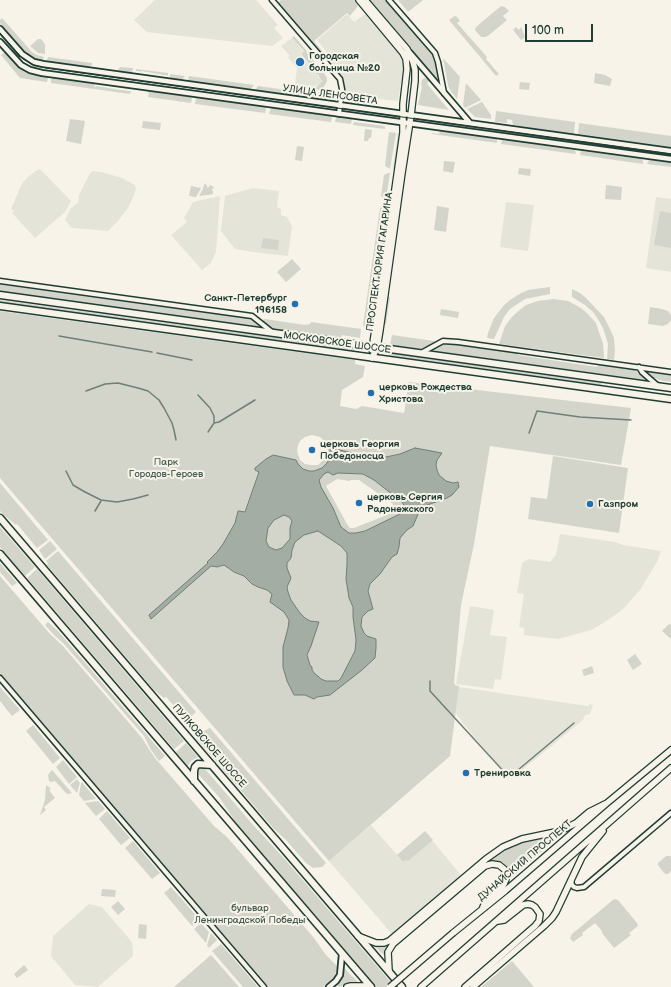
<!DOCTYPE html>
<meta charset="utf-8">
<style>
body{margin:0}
#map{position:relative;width:671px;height:987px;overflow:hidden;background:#f7f3e8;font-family:"Balsamiq Sans",sans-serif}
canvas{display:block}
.scale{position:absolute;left:525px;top:24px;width:68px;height:18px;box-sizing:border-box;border:2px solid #1f3d34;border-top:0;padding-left:5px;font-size:12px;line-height:14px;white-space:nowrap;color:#1f3d34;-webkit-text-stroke:3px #f7f3e8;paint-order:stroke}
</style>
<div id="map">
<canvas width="671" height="987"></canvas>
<div class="scale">100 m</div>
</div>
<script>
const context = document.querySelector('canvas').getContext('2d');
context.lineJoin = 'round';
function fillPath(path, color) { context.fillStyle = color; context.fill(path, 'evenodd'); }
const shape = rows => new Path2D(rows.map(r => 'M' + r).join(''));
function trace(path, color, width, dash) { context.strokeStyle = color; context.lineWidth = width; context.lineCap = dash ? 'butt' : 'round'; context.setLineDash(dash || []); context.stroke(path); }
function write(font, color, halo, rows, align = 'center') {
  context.font = font + ' "Balsamiq Sans",sans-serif'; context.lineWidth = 4; context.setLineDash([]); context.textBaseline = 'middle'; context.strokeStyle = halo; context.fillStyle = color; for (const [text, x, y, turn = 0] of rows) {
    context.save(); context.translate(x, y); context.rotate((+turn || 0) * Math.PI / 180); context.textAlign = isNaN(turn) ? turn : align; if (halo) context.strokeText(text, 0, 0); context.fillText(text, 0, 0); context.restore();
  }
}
const built = shape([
 [155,0,256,0,278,25,274,28,283,38,272,46,147,32,134,20],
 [365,12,397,50,401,56,403,69,398,101,378,99,344,94,345,88,342,78,325,58,328,54,317,40,347,14,354,22,365,14],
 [292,38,303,51,300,54,311,67,314,72,316,72,315,75,319,75,318,77,321,80,321,83,317,85,317,86,295,84,297,68,288,57,290,56,281,46],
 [40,169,71,201,65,212,35,238,12,213,14,211,11,209,20,188,23,182,29,176,37,170],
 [93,171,101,172,122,178,135,185,136,189,133,197,128,208,118,221,108,231,72,228,65,220,71,208,78,203,79,195,90,173],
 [253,188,279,191,277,207,281,209,281,215,287,217,292,226,288,256,253,252,235,249,221,231,225,196],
 [220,196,216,252,211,263,202,270,171,235,187,222,184,218,193,202],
 [656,197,671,199,671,272,646,268],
 [506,202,534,205,528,251,500,247],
 [560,534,615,542,623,545,661,551,657,562,640,590,625,607,618,613,600,625,591,630,558,639,524,635,524,628,519,627,524,594,517,593,522,563,529,559,550,562,556,555],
 [470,606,494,610,490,635,507,637,501,680,495,679,493,689,456,684],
 [432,683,587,706,589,706,589,704,593,705,590,714,585,715,583,720,511,779,475,738],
 [371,825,403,862,431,839,461,875,392,934,329,861],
 [89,904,102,907,132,942,133,956,98,987,75,985,51,956,53,936]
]);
const green = shape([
 [281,0,354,0,358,6,350,16,347,13,314,41,323,52,321,54,277,3],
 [369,0,386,0,432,54,435,61,439,80,436,79],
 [398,0,423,0,408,12],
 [501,6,505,7,509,11,503,16,507,20,488,36,487,36,485,37,481,37,475,30,476,27],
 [455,16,457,17,460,21,457,23,487,57,486,59,499,74,496,76,449,20,453,17],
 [2,18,32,52,37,55,44,57,43,60,41,61,33,58,25,52,0,23,0,20],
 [516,27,519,30,521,27,522,29,525,37,521,40,513,30],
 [294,36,306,50,307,53,316,63,312,67,301,54,304,51,292,38],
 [38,39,41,39,45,44,45,54,38,53,30,46],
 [4,53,5,53,15,64,24,70,33,74,47,77,48,78,47,82,20,78,1,55],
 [48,57,92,63,92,66,90,65,90,67,47,61,47,60],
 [443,58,460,77,457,99,450,90,448,85],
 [120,67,133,68,132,73,119,71,118,70],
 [136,69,168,73,168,76,166,75,164,75,141,71,140,72,138,71,136,71],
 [316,72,324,73,327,78,327,81,325,85,322,89,319,90,295,86,295,84,317,87,318,85,321,83,322,81,319,77,319,75,316,74],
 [595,73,605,75,612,79,610,86,594,83],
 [170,74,185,76,182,80,170,78],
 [189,76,254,85,251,89,188,81,188,80],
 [53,78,95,84,94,87,95,87,96,86,121,90,124,90,124,91,127,90,127,91,131,91,130,94,51,83,51,79],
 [424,78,426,78,428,79,429,81,427,84,449,110,418,105,422,86,421,85,422,80],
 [520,82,530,83,529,90,519,89],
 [466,83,481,100,465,108,463,105],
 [258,86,337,97,334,100,332,100,257,90,256,89],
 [148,91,191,97,192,98,191,103,148,97,149,93,147,92],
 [196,98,265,107,266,109,265,113,195,104],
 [344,98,369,101,369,106,349,103,346,101],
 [482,102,491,115,491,119,475,117,467,109],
 [271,108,331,116,332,118,331,122,269,114],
 [496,111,575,122,574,133,573,134,513,125,512,120,507,119,507,123,495,122],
 [337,117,352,119,351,124,335,122,336,118],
 [70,119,85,121,81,144,66,141],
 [143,121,161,123,160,130,142,128],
 [354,122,385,126,385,129,353,125],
 [579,123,671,136,671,147,578,134],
 [365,129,372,130,371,138,369,138,368,141,364,141],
 [440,131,497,139,497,143,432,134,432,133,439,134],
 [389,132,396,133,390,169,385,166],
 [398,133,400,133,400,136,395,168,393,169],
 [502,140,575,150,576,154,501,144],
 [297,146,304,147,302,161,295,160],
 [581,151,642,159,643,161,643,164,580,155],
 [649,160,671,163,671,167,647,164],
 [444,161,455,162,453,173,443,171],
 [519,168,531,169,530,176,518,174],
 [388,173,390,173,386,199,381,196,384,175],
 [205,183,208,188,210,185,214,187,212,190,213,192,213,194,208,195,199,196,203,189,203,188],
 [606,185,622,187,621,200,605,199],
 [191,186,201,188,196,197,189,196],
 [383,205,385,205,367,327,364,327,363,325,380,208],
 [387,205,390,207,373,328,370,328],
 [437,206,449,208,446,232,434,230],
 [660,211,671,213,671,248,654,245],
 [263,238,279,240,278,250,261,248],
 [292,259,301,269,286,282,277,272],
 [0,283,249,317,258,324,259,325,258,327,0,291],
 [550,287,550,294,525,299,510,309,504,317,494,339,487,338,488,333,494,318,504,305,510,300,521,293,528,290],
 [572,289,580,293,586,298,604,317,611,331,614,338,615,350,614,360,607,359,608,344,603,328,599,321,593,312,585,305,572,297],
 [388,297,390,297,386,324,383,324,387,298],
 [553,299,568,301,581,308,588,314,596,323,600,335,603,343,604,358,499,344,505,326,511,318,516,313,526,305,538,301],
 [0,300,359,349,359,352,0,302],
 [650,307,662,309,668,311,671,315,671,320,668,324,663,326,648,324],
 [441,309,459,312,458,318,440,315],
 [0,311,355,360,355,364,365,366,363,377,342,390,340,406,356,409,362,406,404,413,409,382,631,408,621,465,490,446,474,544,461,605,454,683,455,685,459,686,450,756,329,861,0,478],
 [312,435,320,437,324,441,327,445,328,451,326,458,321,462,318,465,311,465,305,464,300,460,297,451,298,445,300,441,305,437],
 [337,479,350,481,350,480,359,480,393,504,392,513,354,528,350,528,347,524,326,486],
 [265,319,305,325,310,324,311,322,361,329,360,338,342,335,341,338,273,329,263,322,263,320],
 [392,335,434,341,436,342,435,344,420,349,390,345],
 [450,343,517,352,518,355,597,367,599,364,631,368,646,378,648,380,646,380,463,355,463,354,463,355,435,351,433,350,434,348,442,345],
 [389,353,601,383,602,383,601,385,388,356],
 [643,370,671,373,671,382,659,380,655,378,654,380],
 [553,456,628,468,619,533,528,519,531,497,547,499],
 [0,483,48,540,37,548,17,524,16,525,5,516,0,511],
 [0,527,35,567,25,576,0,547],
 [50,541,57,549,45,559,39,550],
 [58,551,196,712,187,720,166,697,164,698,154,690,47,565,48,563,46,561],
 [0,563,17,583,12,586,0,572],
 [37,569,184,741,174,749,27,578],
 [0,576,50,634,62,645,142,738,150,751,155,758,214,826,227,837,314,938,326,955,337,966,337,968,335,976,323,987,269,987,0,673],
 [48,622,58,631,165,756,159,761,151,750,144,736,63,643,54,635,45,625],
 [669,624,671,625,671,639,662,631],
 [635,654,642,664,633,670,627,660],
 [592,666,594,673,584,676,582,670],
 [0,687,20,710,12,716,0,701],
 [33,725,60,758,53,764,26,731],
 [210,728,326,863,322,867,313,868,306,863,286,840,273,828,196,738,197,737,196,735,197,734],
 [186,743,198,757,191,761,188,766,187,766,176,752],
 [63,760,77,777,69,784,56,767],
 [199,768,203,768,206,770,254,826,282,856,395,987,377,987,235,821,219,797,199,775,198,772],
 [52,770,72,793,67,794,55,781,51,782,49,781,48,775],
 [77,779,80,783,77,793,70,785],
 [82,782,96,799,84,801,79,795,81,783],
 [46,785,49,787,51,789,49,790,55,798,44,807,46,810,40,815,45,800],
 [98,801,105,809,96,816,85,803],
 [107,811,130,838,121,845,99,819],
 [425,831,433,840,408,861,406,860,403,862,397,855],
 [565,831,508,881,502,864,497,862,491,861,485,862,501,849,523,842,542,838],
 [133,841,160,873,152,879,125,848],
 [666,856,671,856,671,871,668,874,666,874,664,873,658,865,658,863],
 [171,887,200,920,192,926,164,893],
 [102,889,116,890,115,897,101,896],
 [614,899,618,900,637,923,638,926,629,933,631,935,614,948,602,933,602,931,595,923,582,933,583,935,573,942,570,938,572,934],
 [118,901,125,909,118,915,111,907],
 [201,923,209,932,206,943,194,929],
 [139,924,147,925,146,939,138,938],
 [211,933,217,940,209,948,207,945],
 [390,943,386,949,385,956,374,946,378,946,385,945],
 [221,944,258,987,243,987,212,951],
 [211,955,239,987,174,987],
 [512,961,534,987,481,987],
 [24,965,28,970,17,978,14,974],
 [343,967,359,983,349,984,339,987,336,983]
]);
const water = shape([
 [415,448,442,453,437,460,436,465,437,470,439,475,446,481,453,483,458,482,459,487,452,495,447,498,422,507,419,512,413,526,407,530,400,538,399,547,397,554,392,557,380,574,370,584,368,591,373,609,368,611,362,617,361,626,364,633,367,636,376,639,376,648,375,658,362,670,330,695,317,697,314,699,305,695,294,695,287,681,283,667,283,647,288,628,289,620,284,612,270,602,272,594,267,590,258,587,252,584,244,576,234,572,224,565,217,567,211,566,151,619,149,615,208,563,207,562,217,552,223,544,235,523,238,511,239,511,245,512,259,472,255,470,255,468,266,459,273,455,296,460,298,464,303,469,309,471,314,471,322,468,327,463,330,457,330,449,340,450,368,457,373,460,379,458,386,457,400,454,415,448],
 [328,472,333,475,338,473,363,474,374,480,402,502,404,505,400,514,365,531,356,533,349,533,341,527,333,508,321,487,319,480,324,474,328,472],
 [284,515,289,517,292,521,290,528,290,539,282,548,276,550,269,547,266,541,268,528,274,520,284,515],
 [318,531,341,546,347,553,347,565,346,579,349,598,353,607,353,617,356,640,355,651,341,678,338,681,326,681,321,679,319,677,315,674,312,670,312,667,310,665,307,655,311,646,319,622,310,621,305,618,300,613,291,600,288,592,287,587,291,578,287,568,287,563,291,558,292,550,295,542,304,535,318,531]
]);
const stream = shape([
 [59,336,152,352],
 [157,353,192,360],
 [86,391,105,384,118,383,138,388,148,391,159,400,164,408,172,423,174,430,176,440],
 [198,395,210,408,214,416,214,423,208,432],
 [214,423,219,422,255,400],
 [529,433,537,411,580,417,631,420],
 [66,471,73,485,85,492,101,500,117,502,133,499,148,495],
 [95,511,101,501],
 [430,681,430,691,507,775,512,775,574,723]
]);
const minor = shape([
 [272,0,340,79,342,89,339,114],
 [389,0,435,53,438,62,444,93],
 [0,281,252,316,272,332],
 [421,353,443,341,458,342,671,372],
 [639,367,642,372,658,386],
 [0,678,264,987],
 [571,880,572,885,574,887,577,888,584,887,671,813]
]);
const tertiary = shape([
 [0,29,22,54,34,62,43,64,671,151],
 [0,42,21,65,30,70,42,73,671,159],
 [410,53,470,123],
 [329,987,336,981,340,975,342,954]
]);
const secondary = shape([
 [359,0,403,53,406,59,407,69,403,104,403,133,372,350],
 [365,0,407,49,413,62,415,70,415,81,411,115,402,173,380,330,377,348,372,358],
 [453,933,505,891,607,803,671,750],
 [358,936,376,943,384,943,389,941,486,859,503,847,522,839,560,831,576,823,589,812,607,803],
 [389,971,388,952,393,944,485,866,492,864,499,865,504,869,506,872,506,879,504,884,500,890,487,899,483,907],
 [347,987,351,986,370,986],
 [421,987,671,768],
 [465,987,535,926,539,921,540,914,535,907,532,905,528,904,523,905,504,920,498,921],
 [473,987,544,926,552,918,556,912,582,857,603,831]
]);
const primary = shape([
 [0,295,671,388],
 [0,306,671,399],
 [0,518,402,987],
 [0,554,371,987],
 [194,781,194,771,195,767,198,764,212,765]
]);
const tram = shape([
 [0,33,23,59,34,65,46,68,671,154]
]);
const secondaryBridge = shape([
 [390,987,453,933]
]);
const markers = [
 [300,62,5,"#1f6fb2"],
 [295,304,4,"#1f6fb2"],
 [371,393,4,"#1f6fb2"],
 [312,450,4,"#1f6fb2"],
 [359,503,4,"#1f6fb2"],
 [590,504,4,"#1f6fb2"],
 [466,773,4,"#1f6fb2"]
];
const poiNames = [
 ["Городская",309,56],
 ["больница №20",309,68],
 ["Санкт-Петербург",287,298,"right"],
 ["196158",287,310,"right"],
 ["церковь Рождества",379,387],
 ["Христова",379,399],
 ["церковь Георгия",320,444],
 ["Победоносца",320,456],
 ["церковь Сергия",367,497],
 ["Радонежского",367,509],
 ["Газпром",598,504],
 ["Тренировка",474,773]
];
const streetNames = [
 ["УЛИЦА ЛЕНСОВЕТА",330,95,8],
 ["ПРОСПЕКТ ЮРИЯ ГАГАРИНА",380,262,-82],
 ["МОСКОВСКОЕ ШОССЕ",337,343,8],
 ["ПУЛКОВСКОЕ ШОССЕ",209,746,49],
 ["ДУНАЙСКИЙ ПРОСПЕКТ",525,861,-40]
];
const parkNames = [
 ["Парк",166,462],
 ["Городов-Героев",166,474],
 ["бульвар",250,908],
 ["Ленинградской Победы",250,920]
];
fillPath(built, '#e5e4d9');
fillPath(green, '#d3d5ca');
fillPath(water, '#a4ada3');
trace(water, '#6f8077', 1);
trace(stream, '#6f8077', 1.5);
trace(minor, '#1f3d34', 7);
trace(tertiary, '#1f3d34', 8);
trace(secondary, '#1f3d34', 8);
trace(primary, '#1f3d34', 9);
trace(minor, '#f7f3e8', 4);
trace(tertiary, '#f7f3e8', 4.5);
trace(secondary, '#f7f3e8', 5.5);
trace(primary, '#f7f3e8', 6);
trace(tram, '#1f3d34', 1);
trace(secondaryBridge, '#1f3d34', 8, []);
trace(secondaryBridge, '#f7f3e8', 5.5);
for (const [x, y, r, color] of markers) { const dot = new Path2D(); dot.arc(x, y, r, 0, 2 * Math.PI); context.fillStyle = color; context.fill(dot); trace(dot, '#f7f3e8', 1.5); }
write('bold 10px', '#1f3d34', '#f7f3e8', poiNames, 'left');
write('10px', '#1f3d34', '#f7f3e8', streetNames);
write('10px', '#435b52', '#f7f3e8', parkNames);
</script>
